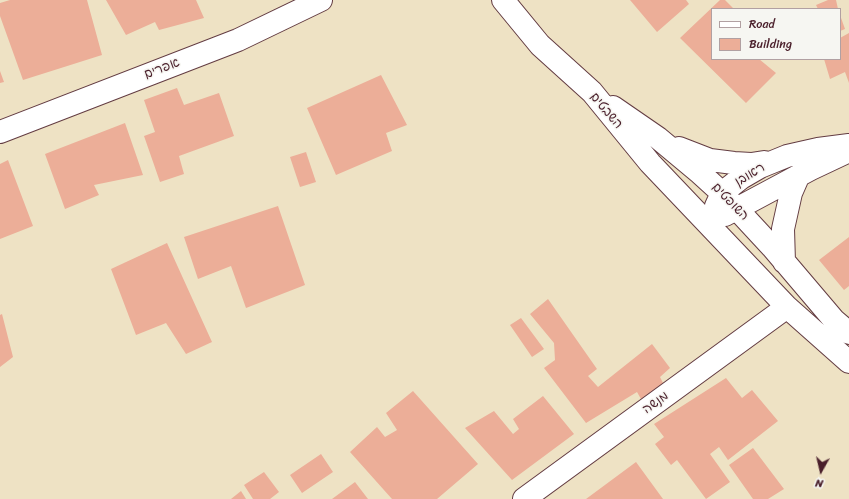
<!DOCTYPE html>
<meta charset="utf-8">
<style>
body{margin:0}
#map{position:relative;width:849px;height:499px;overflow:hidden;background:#eee2c4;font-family:Sriracha,sans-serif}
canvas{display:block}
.legend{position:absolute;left:711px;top:8px;width:130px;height:52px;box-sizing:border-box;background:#f6f6f2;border:1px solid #b1a0a2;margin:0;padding:5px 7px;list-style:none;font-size:12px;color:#4a1f2b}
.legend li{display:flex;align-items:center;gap:8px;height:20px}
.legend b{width:20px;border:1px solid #b1a0a2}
.north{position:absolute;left:801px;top:451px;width:40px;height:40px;-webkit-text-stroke:3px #f6f6f2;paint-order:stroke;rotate:188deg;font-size:11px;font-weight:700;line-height:16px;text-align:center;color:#4a1f2b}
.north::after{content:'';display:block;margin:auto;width:14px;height:18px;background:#4a1f2b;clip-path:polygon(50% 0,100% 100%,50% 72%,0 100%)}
</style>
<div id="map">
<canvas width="849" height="499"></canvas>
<ul class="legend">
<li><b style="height:5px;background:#fff"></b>Road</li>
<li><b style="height:11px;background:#ecae98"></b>Building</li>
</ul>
<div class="north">N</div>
</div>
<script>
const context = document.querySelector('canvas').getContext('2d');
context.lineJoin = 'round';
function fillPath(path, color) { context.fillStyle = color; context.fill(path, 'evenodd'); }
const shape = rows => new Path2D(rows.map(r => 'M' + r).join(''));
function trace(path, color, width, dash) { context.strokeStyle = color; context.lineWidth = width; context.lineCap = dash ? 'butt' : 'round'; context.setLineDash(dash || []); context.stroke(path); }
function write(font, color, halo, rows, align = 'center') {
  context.font = font + ' Sriracha,"Playpen Sans Hebrew",sans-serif'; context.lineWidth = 3; context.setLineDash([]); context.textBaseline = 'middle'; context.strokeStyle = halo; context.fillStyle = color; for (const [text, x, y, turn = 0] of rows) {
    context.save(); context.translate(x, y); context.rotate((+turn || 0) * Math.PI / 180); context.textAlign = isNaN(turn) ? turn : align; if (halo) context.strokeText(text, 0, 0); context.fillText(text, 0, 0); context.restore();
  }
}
const building = shape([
 [10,0,87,0,102,55,23,80,0,16,0,3],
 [106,0,196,0,204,18,159,30,155,22,126,35],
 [630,0,686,0,689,4,657,32],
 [720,0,725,0,734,9,712,9,712,59,759,59,776,73,746,103,680,38],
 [828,0,836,0,838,9,818,9,816,5],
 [840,15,845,29,840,31],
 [849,33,849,83,845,72,830,79,824,59,840,59,840,38],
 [0,71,4,82,0,83],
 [381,75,407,125,386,133,392,151,336,175,307,108],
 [177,88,184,105,219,93,234,136,179,156,184,174,160,182,144,136,155,132,144,100],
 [125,123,143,175,94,185,99,195,65,209,45,154],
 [306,152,316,182,300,187,290,157],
 [8,160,33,226,0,239,0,164],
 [278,206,305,285,246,308,231,266,198,279,184,237],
 [849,237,849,286,844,290,819,260],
 [167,243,212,342,186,354,166,323,136,335,111,269],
 [548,299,597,369,588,376,598,387,652,344,670,368,660,377,664,385,641,399,637,392,586,423,544,368,555,360,554,343,530,314],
 [2,314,13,357,0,367,0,315],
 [521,318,544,349,532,357,510,325],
 [726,378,742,398,752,390,778,421,728,460,719,447,710,454,730,482,706,499,677,460,671,465,655,444,664,437,654,424],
 [413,391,478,464,437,499,392,499,350,452,377,427,385,437,397,430,386,413],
 [543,396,574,434,512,480,465,428,494,411,513,434,519,429,513,419],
 [753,448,784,489,768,499,753,499,729,465],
 [321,454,333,472,302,493,290,475],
 [636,462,663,499,586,499],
 [264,472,279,492,270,499,253,499,244,485],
 [355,482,368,499,332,499],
 [241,491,246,499,231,499]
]);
const minor = shape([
 [503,0,540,45,592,92,650,163,787,307,849,362],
 [613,107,658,138,700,173,722,193,772,247,834,320,849,333],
 [0,132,238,40,321,0],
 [679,148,710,160,734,163,751,164,764,162],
 [716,206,722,193,741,178,760,167,787,156,818,149,849,145],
 [725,215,811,169,849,151],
 [784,262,783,229,791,193,798,177],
 [524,499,787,307]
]);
const streetNames = [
 ["אפרים",162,69,-21],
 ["השבטים",606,111,50],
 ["ראובן",750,175,-31],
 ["השופטים",730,202,46],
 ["מנשה",656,403,-36]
];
fillPath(building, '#ecae98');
trace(minor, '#633c42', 24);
trace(minor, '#fff', 22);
write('13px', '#4a1f2b', '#f6f6f2', streetNames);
</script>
